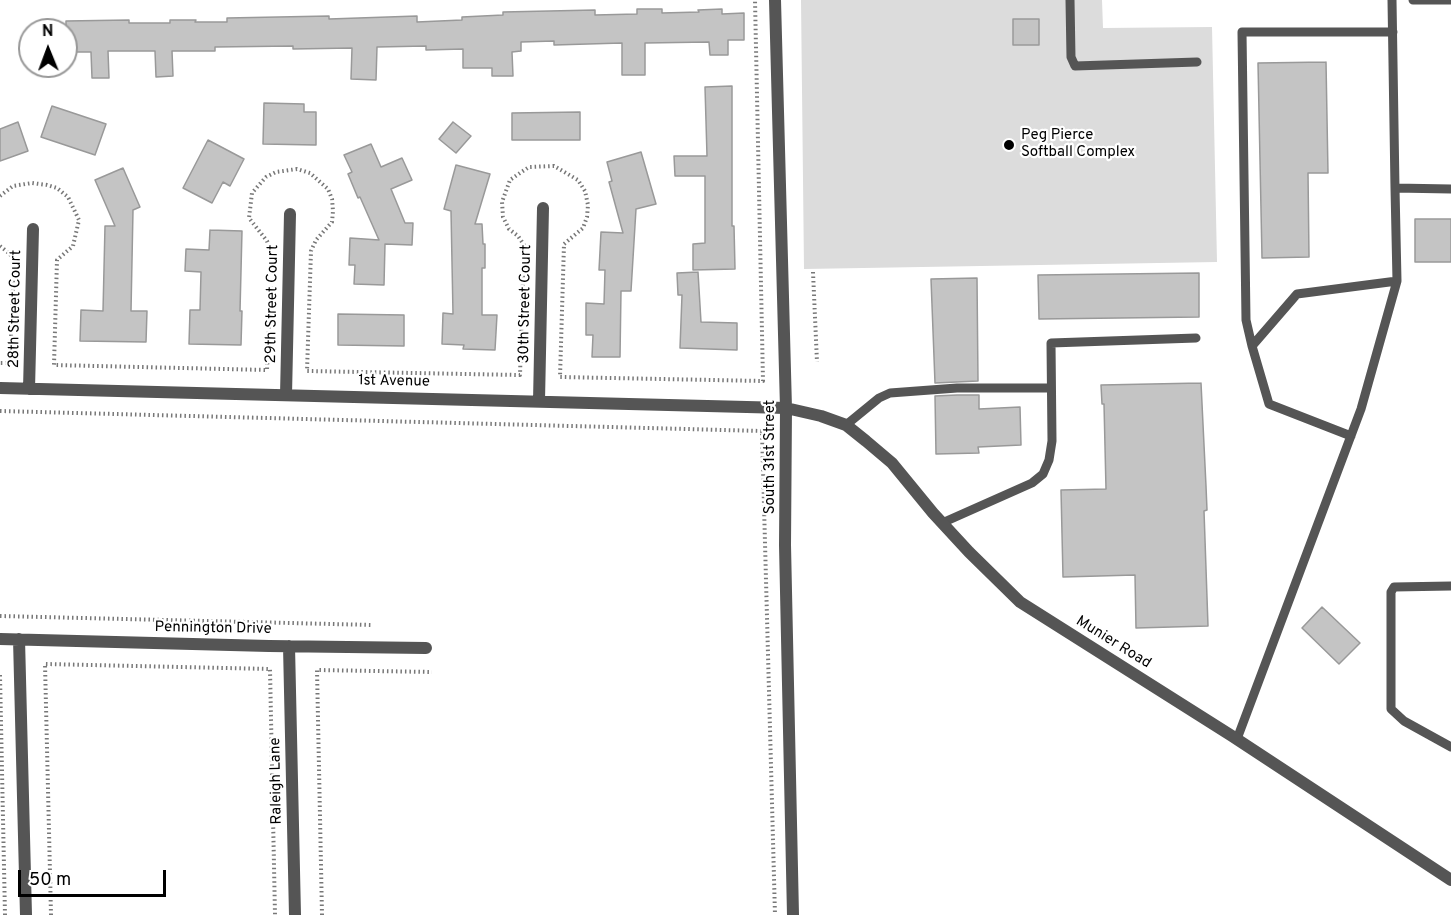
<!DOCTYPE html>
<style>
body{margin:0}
#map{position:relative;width:1451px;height:915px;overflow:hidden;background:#fff;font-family:Overpass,sans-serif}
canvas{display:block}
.north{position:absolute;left:18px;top:18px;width:60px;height:60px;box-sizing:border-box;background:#fff;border:2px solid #999;border-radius:50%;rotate:359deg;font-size:16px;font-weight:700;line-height:24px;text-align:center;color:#000}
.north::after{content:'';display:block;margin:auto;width:21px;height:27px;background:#000;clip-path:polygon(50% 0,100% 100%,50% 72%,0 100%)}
.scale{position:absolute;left:18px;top:870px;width:148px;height:27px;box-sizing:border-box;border:3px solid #000;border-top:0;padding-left:8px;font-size:18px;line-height:21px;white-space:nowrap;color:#000;-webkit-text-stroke:4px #fff;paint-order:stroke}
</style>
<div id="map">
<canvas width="1451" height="915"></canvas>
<div class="north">N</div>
<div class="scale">50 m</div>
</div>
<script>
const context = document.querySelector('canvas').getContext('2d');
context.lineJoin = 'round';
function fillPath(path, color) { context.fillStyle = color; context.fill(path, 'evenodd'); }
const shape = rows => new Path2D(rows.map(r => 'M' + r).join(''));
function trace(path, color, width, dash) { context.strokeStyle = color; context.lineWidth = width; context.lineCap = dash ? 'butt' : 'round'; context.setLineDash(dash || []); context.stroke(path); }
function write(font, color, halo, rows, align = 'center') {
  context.font = font + ' Overpass,sans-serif'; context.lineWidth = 4.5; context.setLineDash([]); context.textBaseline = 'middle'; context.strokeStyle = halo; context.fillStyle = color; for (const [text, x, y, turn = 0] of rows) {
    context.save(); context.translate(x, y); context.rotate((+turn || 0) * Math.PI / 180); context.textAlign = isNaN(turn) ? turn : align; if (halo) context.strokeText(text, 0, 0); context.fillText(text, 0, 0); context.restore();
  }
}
const green = shape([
 [801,0,1102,0,1103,28,1212,27,1217,262,804,269]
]);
const building = shape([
 [637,9,662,9,662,13,699,12,698,10,722,9,722,14,744,13,744,40,728,40,728,55,710,55,709,42,645,43,645,75,622,75,622,43,554,45,554,41,521,42,521,51,512,52,513,76,492,76,492,68,463,68,463,49,426,50,426,46,377,47,376,80,351,79,352,48,293,49,293,46,215,47,215,51,172,51,173,76,156,77,155,51,108,51,109,78,92,78,91,52,66,52,66,21,129,20,129,23,170,23,170,20,196,20,195,22,227,22,227,18,329,16,329,19,417,16,417,22,462,20,462,17,503,15,503,12,595,10,595,15,637,14,637,9],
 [1013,19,1039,19,1039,45,1013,45,1013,19],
 [1326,62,1328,173,1308,173,1309,257,1262,258,1258,63,1326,62],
 [732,86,732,226,734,226,735,269,693,270,693,244,705,243,705,176,675,176,674,156,707,156,705,87,732,86],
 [264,103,304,104,304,112,316,112,316,145,263,144,264,103],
 [52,106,106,124,95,155,41,137,52,106],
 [580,112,580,140,512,140,512,113,580,112],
 [18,122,28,151,0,161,0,129,18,122],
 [453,122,471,136,456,153,439,139,453,122],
 [208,140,244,159,230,186,223,182,212,203,183,188,208,140],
 [371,144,381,167,402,158,412,180,391,189,405,223,413,223,412,245,385,244,384,285,354,284,355,265,349,265,350,238,379,240,360,197,358,198,348,174,352,172,344,155,371,144],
 [641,152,656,204,636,209,631,291,621,291,620,357,592,357,593,335,586,335,586,303,604,304,605,270,599,270,601,232,623,233,609,182,612,181,607,162,641,152],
 [456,165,490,174,475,224,482,224,483,244,485,244,485,268,482,268,482,315,497,315,495,350,463,349,464,345,442,344,443,313,453,314,451,211,444,209,456,165],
 [123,168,140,207,133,210,131,311,147,311,146,342,80,341,81,310,103,311,105,226,115,226,95,180,123,168],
 [1415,219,1451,219,1451,262,1415,262,1415,219],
 [210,230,242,231,240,311,242,311,241,345,189,344,190,310,200,310,201,272,185,271,186,249,209,250,210,230],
 [698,272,701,322,737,323,737,350,680,348,682,295,678,295,677,273,698,272],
 [1199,273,1199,317,1039,319,1038,275,1199,273],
 [977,278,978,381,935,383,931,279,977,278],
 [338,314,404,315,404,346,338,345,338,314],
 [1201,383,1206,486,1207,510,1204,511,1208,626,1136,628,1135,575,1063,577,1061,490,1106,489,1104,404,1102,404,1101,385,1201,383],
 [957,395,979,395,979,409,1020,407,1021,445,978,447,979,453,936,454,935,396,957,395],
 [1322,607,1360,643,1339,664,1302,628,1322,607]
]);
const path = shape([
 [0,196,13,186,32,183,47,185,57,188,68,197,79,220,73,246,57,260,54,365,267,370,271,281],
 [0,246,10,254,14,262,10,363,0,363],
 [272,255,267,241,249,218,252,193,266,177,276,172,297,169,310,173,328,189,332,199,333,211,332,222,316,240,311,251,307,371,520,375,524,245,518,236,509,229,503,217,502,202,510,180,520,173,529,167,554,166,578,180,585,191,588,205,587,217,583,228,564,244,560,377,763,381,755,0],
 [813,272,817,362],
 [0,411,762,431,775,915],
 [0,616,373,625],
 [0,675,5,915],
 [51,915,45,664,270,669,275,915],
 [322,915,317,670,432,672]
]);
const service = shape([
 [1070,0,1071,57,1075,66,1197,62],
 [1392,0,1395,188],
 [1413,0,1451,0],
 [1252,346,1297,294,1397,281],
 [846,425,879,398,890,393,957,388,1051,388],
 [1351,436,1269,404,1252,346,1246,320,1242,32,1393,32],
 [942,523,1032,483,1043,474,1049,460,1052,441,1051,343,1196,338],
 [1451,586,1394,587,1391,592,1391,709,1404,721,1451,747],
 [1237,739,1361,409,1397,281,1395,188,1451,189]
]);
const minor = shape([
 [0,388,786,408],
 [29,389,33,229],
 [286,395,290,214],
 [539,401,543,208],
 [0,639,269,646,426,648],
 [19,639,26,915],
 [289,646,295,915]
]);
const tertiary = shape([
 [775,0,786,408,785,545,793,915],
 [786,408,821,416,846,425,866,441,892,463,933,513,969,552,1020,602,1232,736,1451,880]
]);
const markers = [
 [1009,145,6,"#000"]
];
const poiNames = [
 ["Peg Pierce",1021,136],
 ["Softball Complex",1021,153]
];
const streetNames = [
 ["29th Street Court",273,304,-89],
 ["30th Street Court",526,304,-89],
 ["28th Street Court",16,309,-89],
 ["1st Avenue",394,382,1],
 ["South 31st Street",771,457,-90],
 ["Pennington Drive",213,629,1],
 ["Munier Road",1113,643,32],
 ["Raleigh Lane",277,781,-91]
];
fillPath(green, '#dcdcdc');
fillPath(building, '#c4c4c4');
trace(building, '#999', 1.5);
trace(path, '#777', 4, [1.5, 3]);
trace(service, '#555', 9);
trace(minor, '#555', 12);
trace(tertiary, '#555', 12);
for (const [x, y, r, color] of markers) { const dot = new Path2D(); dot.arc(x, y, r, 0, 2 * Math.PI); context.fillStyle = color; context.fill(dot); trace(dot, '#fff', 2); }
write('15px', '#000', '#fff', poiNames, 'left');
write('15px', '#000', '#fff', streetNames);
</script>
